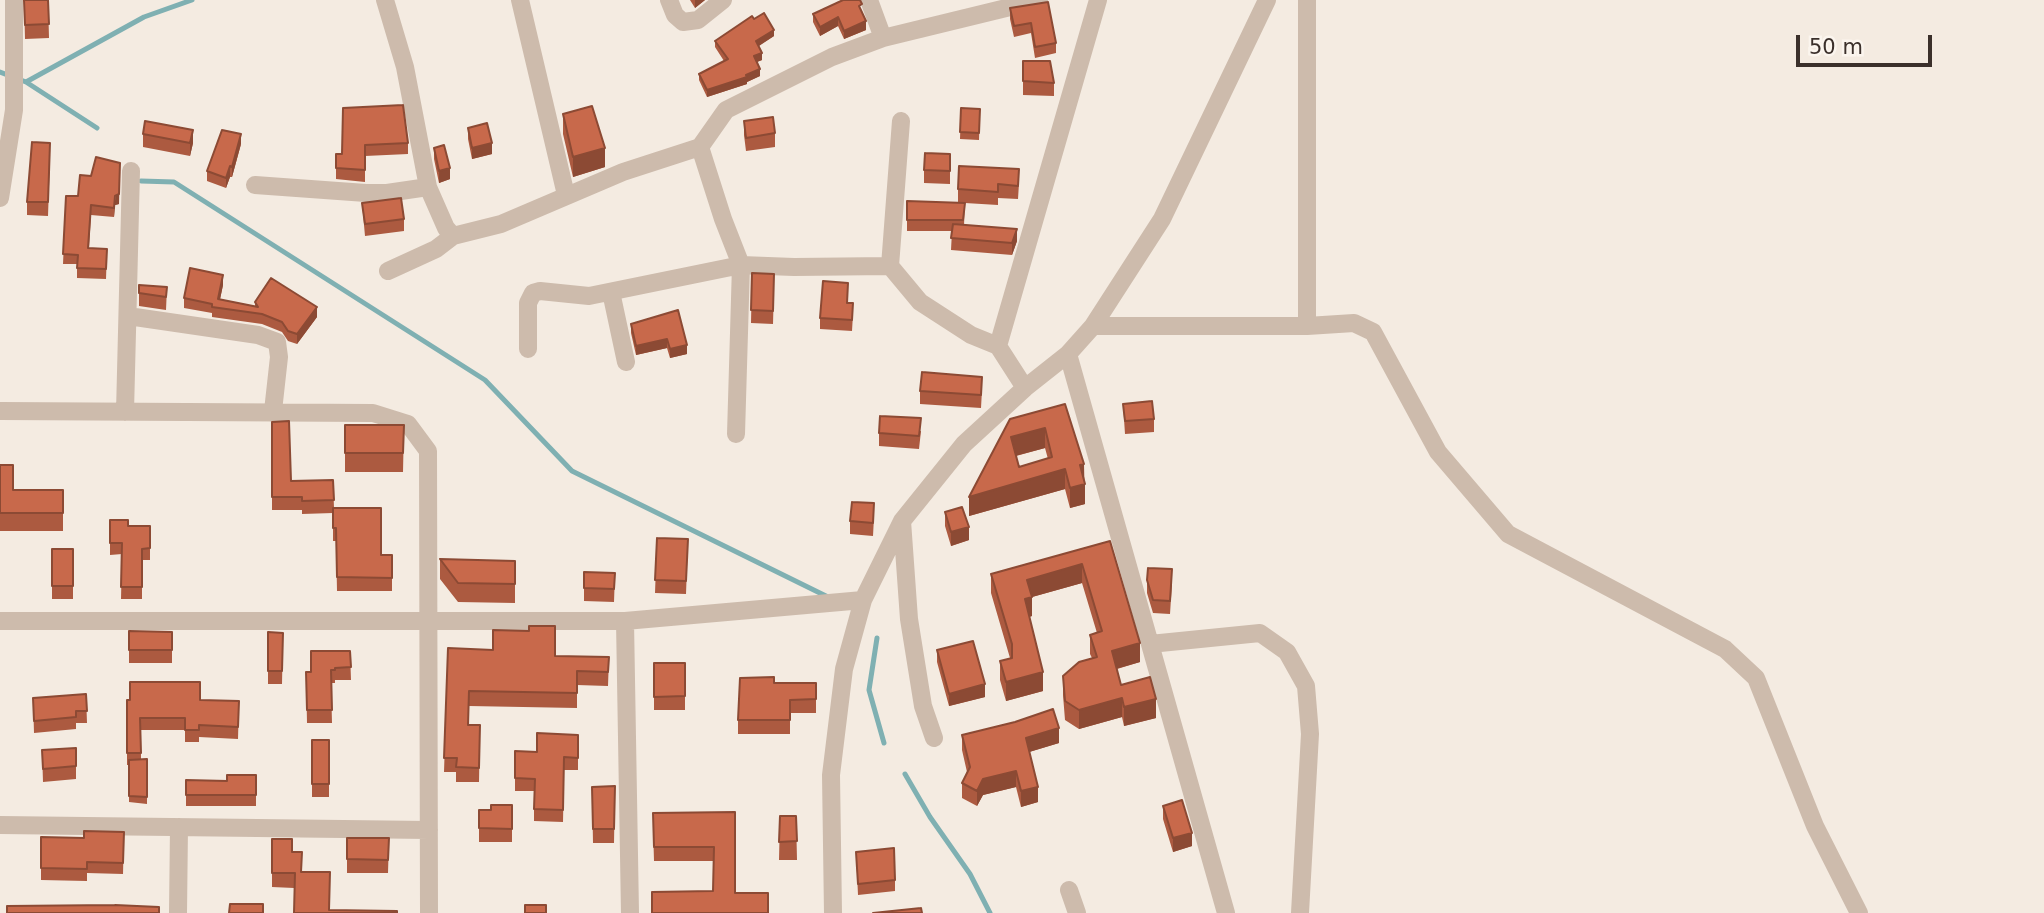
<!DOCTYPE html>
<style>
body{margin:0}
#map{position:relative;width:2044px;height:913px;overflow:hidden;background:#f4ebe1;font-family:"DejaVu Sans",sans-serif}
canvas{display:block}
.scale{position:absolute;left:1796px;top:35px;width:136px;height:32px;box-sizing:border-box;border:4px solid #3b302b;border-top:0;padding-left:9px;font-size:21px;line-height:24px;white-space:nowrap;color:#3b302b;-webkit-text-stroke:5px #fbf5ee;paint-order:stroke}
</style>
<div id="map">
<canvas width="2044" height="913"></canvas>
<div class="scale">50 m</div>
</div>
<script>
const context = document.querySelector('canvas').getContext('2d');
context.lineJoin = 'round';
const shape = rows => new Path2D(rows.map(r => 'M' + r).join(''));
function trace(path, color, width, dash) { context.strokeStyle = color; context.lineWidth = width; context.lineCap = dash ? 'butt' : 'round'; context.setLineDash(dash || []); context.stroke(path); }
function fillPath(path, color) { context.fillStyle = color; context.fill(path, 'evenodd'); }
const stream = shape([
 [0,72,26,82,144,17,192,0],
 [26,82,97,128],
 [141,181,174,182,485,380,572,471,828,597],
 [877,638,869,690,884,743],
 [905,774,930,817,970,874,990,913]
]);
const minor = shape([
 [385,0,405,67,428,187,446,228,453,236,501,224,623,172,700,147,726,110,832,57,883,38],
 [520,0,566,195],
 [669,0,675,15,683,22,698,20,723,0],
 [869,0,883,38,1039,0],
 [700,147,723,219,741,265,794,267,890,266,920,302,971,335,998,346,1025,388],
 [255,185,366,193,387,193,428,187],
 [0,198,14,110,14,0],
 [890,266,901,121],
 [388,271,436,249,453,236],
 [611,292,626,362],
 [128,316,258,335,277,342,279,357,273,411],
 [1093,326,1307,326,1354,323,1373,332,1438,452,1508,534,1725,649,1756,678,1815,826,1859,913],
 [1307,326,1307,0],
 [998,346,1098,0],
 [528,349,528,303,533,293,540,291,589,296,741,265,736,434],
 [1068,354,1226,913],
 [0,411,373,413,408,424,428,451,429,913],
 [125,412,131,171],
 [902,521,909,619,923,706,934,738],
 [0,621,625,621,863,600],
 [625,621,630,913],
 [1150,644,1260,633,1287,652,1306,686,1310,734,1300,913],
 [0,825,429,830],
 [1069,890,1077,913],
 [178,913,179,827],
 [833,913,831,775,844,669,863,600,902,521,964,444,1025,388,1068,354,1093,326,1162,219,1267,0]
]);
const wall = shape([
 [24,0,48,0,49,38,25,39],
 [690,0,705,0,695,8],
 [1048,2,1056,43,1056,53,1035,58,1031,33,1014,37,1010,19,1010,8],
 [862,11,866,30,844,39,838,26,820,36,813,22,813,14],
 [754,19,774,36,758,46,762,60,757,62,760,76,747,82,747,84,707,97,699,80,699,74,724,61,715,47,715,41],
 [1023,61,1054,83,1054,96,1023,95],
 [343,108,408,143,408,154,365,156,365,182,336,179,336,154,342,154],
 [961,108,980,109,979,140,960,139],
 [563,114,605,167,573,177,563,134],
 [744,121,775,133,775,147,746,151,744,135],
 [468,128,492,154,472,159,468,139],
 [143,134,193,143,190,156,143,147],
 [241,144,232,177,230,177,226,188,207,181,207,171],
 [434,148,450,179,439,183,434,159],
 [950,154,950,184,924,183,924,170],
 [50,157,48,216,27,215,27,202],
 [1019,183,1018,199,998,198,998,205,965,203,964,225,1017,241,1012,255,951,250,952,231,907,231,907,201,958,203,958,189],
 [66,196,119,204,115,205,114,217,91,215,89,248,107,249,106,279,77,278,77,264,63,264],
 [362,203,404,219,404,231,365,236],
 [752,273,774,287,773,324,751,323],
 [139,285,167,287,166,310,139,306],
 [223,285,220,299,255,307,255,302,317,317,297,344,288,341,282,332,262,324,212,317,212,313,184,308,184,298],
 [848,303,853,314,852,331,820,329,820,318],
 [678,310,687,354,670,358,667,348,636,355,631,333,631,324],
 [982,390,981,408,920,404,920,391],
 [1065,404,1084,464,1085,504,1070,508,1065,489,969,516,969,497],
 [1045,448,1048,459,1019,467,1016,456],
 [1123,404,1154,419,1154,432,1125,434],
 [272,422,291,481,333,480,334,508,381,555,392,555,392,591,337,591,336,541,333,541,333,513,302,514,302,510,272,510],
 [345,425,404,425,403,472,345,472],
 [921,431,919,449,879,446,879,433],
 [0,465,13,490,63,490,63,531,0,531],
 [945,512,969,540,951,546,945,526],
 [874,517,873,536,850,534,850,521],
 [110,520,128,526,150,526,150,560,142,560,142,599,121,599,122,554,110,555],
 [657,538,688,539,686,594,655,593],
 [1110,541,1140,662,1117,669,1121,685,1156,718,1124,726,1122,717,1079,729,1065,720,1063,695,1063,676,1092,658,1090,654,1090,635,1097,633,1082,583,1032,597,1032,616,1029,617,1043,691,1006,701,1000,680,1000,661,1010,658,991,593,991,574],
 [52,549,73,549,73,599,52,599],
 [440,559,515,561,515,603,458,602,440,579],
 [584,572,615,573,614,602,584,601],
 [1147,580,1172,583,1170,614,1153,613,1147,593],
 [129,631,172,632,172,663,129,663],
 [268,632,283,633,282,684,268,684],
 [448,648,493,650,555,656,609,657,608,686,577,685,577,708,469,706,468,725,480,725,479,782,456,782,456,772,444,772],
 [937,650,985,697,949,706,937,662],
 [350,651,351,680,335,680,335,683,331,683,332,723,307,723,306,672,311,672],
 [654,663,685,663,685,710,654,710],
 [774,683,816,683,816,713,790,713,790,734,738,734,738,720],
 [86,694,87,723,76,723,76,729,34,733,33,698],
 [127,700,239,701,238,739,199,737,199,742,185,742,185,730,141,730,141,760,147,759,147,804,129,802,129,765,127,765],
 [578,735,578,770,564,770,563,822,534,821,534,791,515,791,515,751,537,752],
 [962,735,1059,743,1029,752,1038,802,1021,807,1016,787,983,795,977,806,962,798,962,783,967,772,962,750],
 [312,740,329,740,329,797,312,797],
 [76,748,76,779,43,782,42,750],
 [256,775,256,806,186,806,186,780,227,781],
 [615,786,614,843,593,843,592,787],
 [512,805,512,842,479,842,479,810,491,810],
 [1163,806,1192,846,1173,852,1163,819],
 [735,812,735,893,713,891,714,861,654,861,653,827],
 [780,816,796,816,797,860,779,860],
 [124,832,123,874,87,873,87,881,41,880,41,837,84,838],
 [347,838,389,838,388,873,347,873],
 [272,839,292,852,302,852,294,913,294,888,272,887],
 [856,852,895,880,895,891,858,895]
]);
const shadedWall = shape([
 [695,0,705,0,695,8],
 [838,17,838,26,820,36,820,27],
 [866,21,866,30,844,39,844,31],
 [774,30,774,36,756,48,756,41],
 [762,53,762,60,754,63,754,56],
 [760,69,760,76,747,82,747,84,707,97,707,90],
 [193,130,193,143,190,156,190,143],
 [241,134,241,144,232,177,232,167],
 [492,143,492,154,472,159,472,148],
 [605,148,605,167,573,177,573,157],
 [120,163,119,204,115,205,114,217,114,208],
 [230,166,230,177,226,188,226,178],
 [450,168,450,179,439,183,439,171],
 [1017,229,1017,241,1012,255,1012,243],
 [223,275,223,285,218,309,218,299],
 [317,307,317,317,297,344,297,334],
 [667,339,667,348,636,355,636,346],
 [687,345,687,354,670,358,670,349],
 [1045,428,1045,448,1011,457,1011,437],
 [1084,464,1084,483,1080,465],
 [1065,469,1065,489,969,516,969,497],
 [1085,484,1085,504,1070,508,1070,488],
 [969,527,969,540,951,546,951,532],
 [1082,564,1082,583,1032,597,1032,616,1025,618,1025,599,1027,580],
 [1140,643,1140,662,1112,670,1112,651],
 [1043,672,1043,691,1006,701,1006,682],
 [985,684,985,697,949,706,949,694],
 [1122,698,1122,717,1079,729,1079,710],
 [1156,699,1156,718,1124,726,1124,707],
 [1059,728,1059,743,1026,753,1026,738],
 [1016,771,1016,787,983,795,977,806,977,791,983,779],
 [1038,787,1038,802,1021,807,1021,791],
 [1192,833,1192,846,1173,852,1173,838]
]);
const building = shape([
 [24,0,48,0,49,24,25,25,24,0],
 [843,0,860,0,862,4,859,6,866,21,844,31,838,17,820,27,813,14,843,0],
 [1048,2,1056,43,1035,47,1031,23,1014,26,1010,8,1048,2],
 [764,13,774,30,756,41,762,53,754,56,760,69,746,75,747,77,707,90,699,74,728,59,715,41,752,16,754,19,764,13],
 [1023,61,1050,61,1054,83,1023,81,1023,61],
 [403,105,408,143,365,145,365,170,336,168,336,154,342,154,343,108,403,105],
 [592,106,605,148,573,157,563,114,592,106],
 [961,108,980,109,979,133,960,132,961,108],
 [773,117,775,133,746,138,744,121,773,117],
 [145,121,193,130,190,143,143,134,145,121],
 [487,123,492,143,472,148,468,128,487,123],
 [222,130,241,134,232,167,230,166,226,178,207,171,222,130],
 [32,142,50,143,48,202,27,202,32,142],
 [444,145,450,168,439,171,434,148,444,145],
 [925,153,950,154,950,171,924,170,925,153],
 [96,157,120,163,119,194,115,196,114,208,91,205,88,248,107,249,106,269,77,268,78,255,63,254,66,196,78,196,80,175,91,176,96,157],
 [959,166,1019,169,1018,186,998,184,998,192,958,189,959,166],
 [401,198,404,219,365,224,362,203,401,198],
 [907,201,965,203,963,220,907,220,907,201],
 [953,224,1017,229,1012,243,951,238,953,224],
 [190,268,223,275,218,299,258,307,255,302,271,278,317,307,297,334,288,331,282,322,262,314,212,307,212,304,184,298,190,268],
 [752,273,774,274,773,311,751,310,752,273],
 [823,281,848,283,847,303,853,303,852,320,820,318,823,281],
 [139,285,167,287,166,297,139,293,139,285],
 [678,310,687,345,670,349,667,339,636,346,631,324,678,310],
 [922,372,982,377,981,395,920,391,922,372],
 [1152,401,1154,419,1125,421,1123,404,1152,401],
 [1065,404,1084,464,1080,465,1085,484,1070,488,1065,469,969,497,1010,419,1065,404],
 [1045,428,1052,457,1019,467,1011,437,1045,428],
 [880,416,921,418,919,436,879,433,880,416],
 [289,421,291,481,333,480,334,500,302,501,302,497,272,497,272,422,289,421],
 [345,425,404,425,403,453,345,453,345,425],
 [0,465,13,465,13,490,63,490,63,513,0,513,0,465],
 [852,502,874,503,873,523,850,521,852,502],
 [962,507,969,527,951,532,945,512,962,507],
 [333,508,381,508,381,555,392,555,392,578,337,577,336,528,333,528,333,508],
 [110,520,128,520,128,526,150,526,150,548,142,549,142,587,121,587,122,543,110,543,110,520],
 [657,538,688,539,686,581,655,580,657,538],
 [1110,541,1140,643,1112,651,1121,685,1150,677,1156,699,1124,707,1122,698,1079,710,1065,701,1063,676,1079,662,1097,657,1090,635,1102,631,1082,564,1027,580,1032,597,1025,599,1043,672,1006,682,1000,661,1012,658,1012,644,991,574,1110,541],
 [52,549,73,549,73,586,52,586,52,549],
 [440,559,515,561,515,584,458,583,440,559],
 [1148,568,1172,569,1170,601,1153,600,1147,580,1148,568],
 [584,572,615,573,614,589,584,588,584,572],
 [529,626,555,626,555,656,609,657,608,672,577,671,577,693,469,691,468,725,480,725,479,768,456,767,457,758,444,758,448,648,493,650,493,630,529,631,529,626],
 [129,631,172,632,172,650,129,650,129,631],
 [268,632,283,633,282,671,268,671,268,632],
 [973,641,985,684,949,694,937,650,973,641],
 [311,651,350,651,351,667,335,668,335,670,331,670,332,710,307,710,306,672,311,672,311,651],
 [654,663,685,663,685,696,654,697,654,663],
 [774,677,774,683,816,683,816,699,790,700,790,720,738,720,740,678,774,677],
 [130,682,200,682,200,700,239,701,238,727,199,725,199,730,185,730,185,718,140,718,141,753,127,753,127,700,130,700,130,682],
 [86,694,87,711,76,711,76,717,34,721,33,698,86,694],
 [1053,709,1059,728,1026,738,1038,787,1021,791,1016,771,983,779,977,791,962,783,970,767,962,735,1015,722,1053,709],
 [537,733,578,735,578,758,564,757,563,810,534,809,535,779,515,778,515,751,537,752,537,733],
 [312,740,329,740,329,784,312,784,312,740],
 [76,748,76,766,43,769,42,750,76,748],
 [147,759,147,797,129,796,129,760,147,759],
 [227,775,256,775,256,795,186,795,186,780,227,781,227,775],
 [615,786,614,829,593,829,592,787,615,786],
 [1182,800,1192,833,1173,838,1163,806,1182,800],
 [491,805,512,805,512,829,479,828,479,810,491,810,491,805],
 [735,812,735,893,768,893,768,913,652,913,652,892,713,891,714,847,654,847,653,813,735,812],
 [780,816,796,816,797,841,779,842,780,816],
 [84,831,124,832,123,863,87,862,87,869,41,868,41,837,84,838,84,831],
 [347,838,389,838,388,860,347,859,347,838],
 [272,839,292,839,292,852,302,852,301,872,330,872,329,910,397,911,397,913,294,913,295,873,272,873,272,839],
 [894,848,895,880,858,884,856,852,894,848],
 [230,904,263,904,263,913,229,913,230,904],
 [115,905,159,907,159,913,7,913,7,906,115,905],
 [525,905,546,905,546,913,525,913,525,905],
 [921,908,922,913,873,913,921,908]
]);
trace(stream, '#7fb0b2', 5);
trace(minor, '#cdbbac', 18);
fillPath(wall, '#ac5a40');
fillPath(shadedWall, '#8c4a34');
fillPath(building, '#c8694b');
trace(building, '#8c4a34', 2);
</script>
